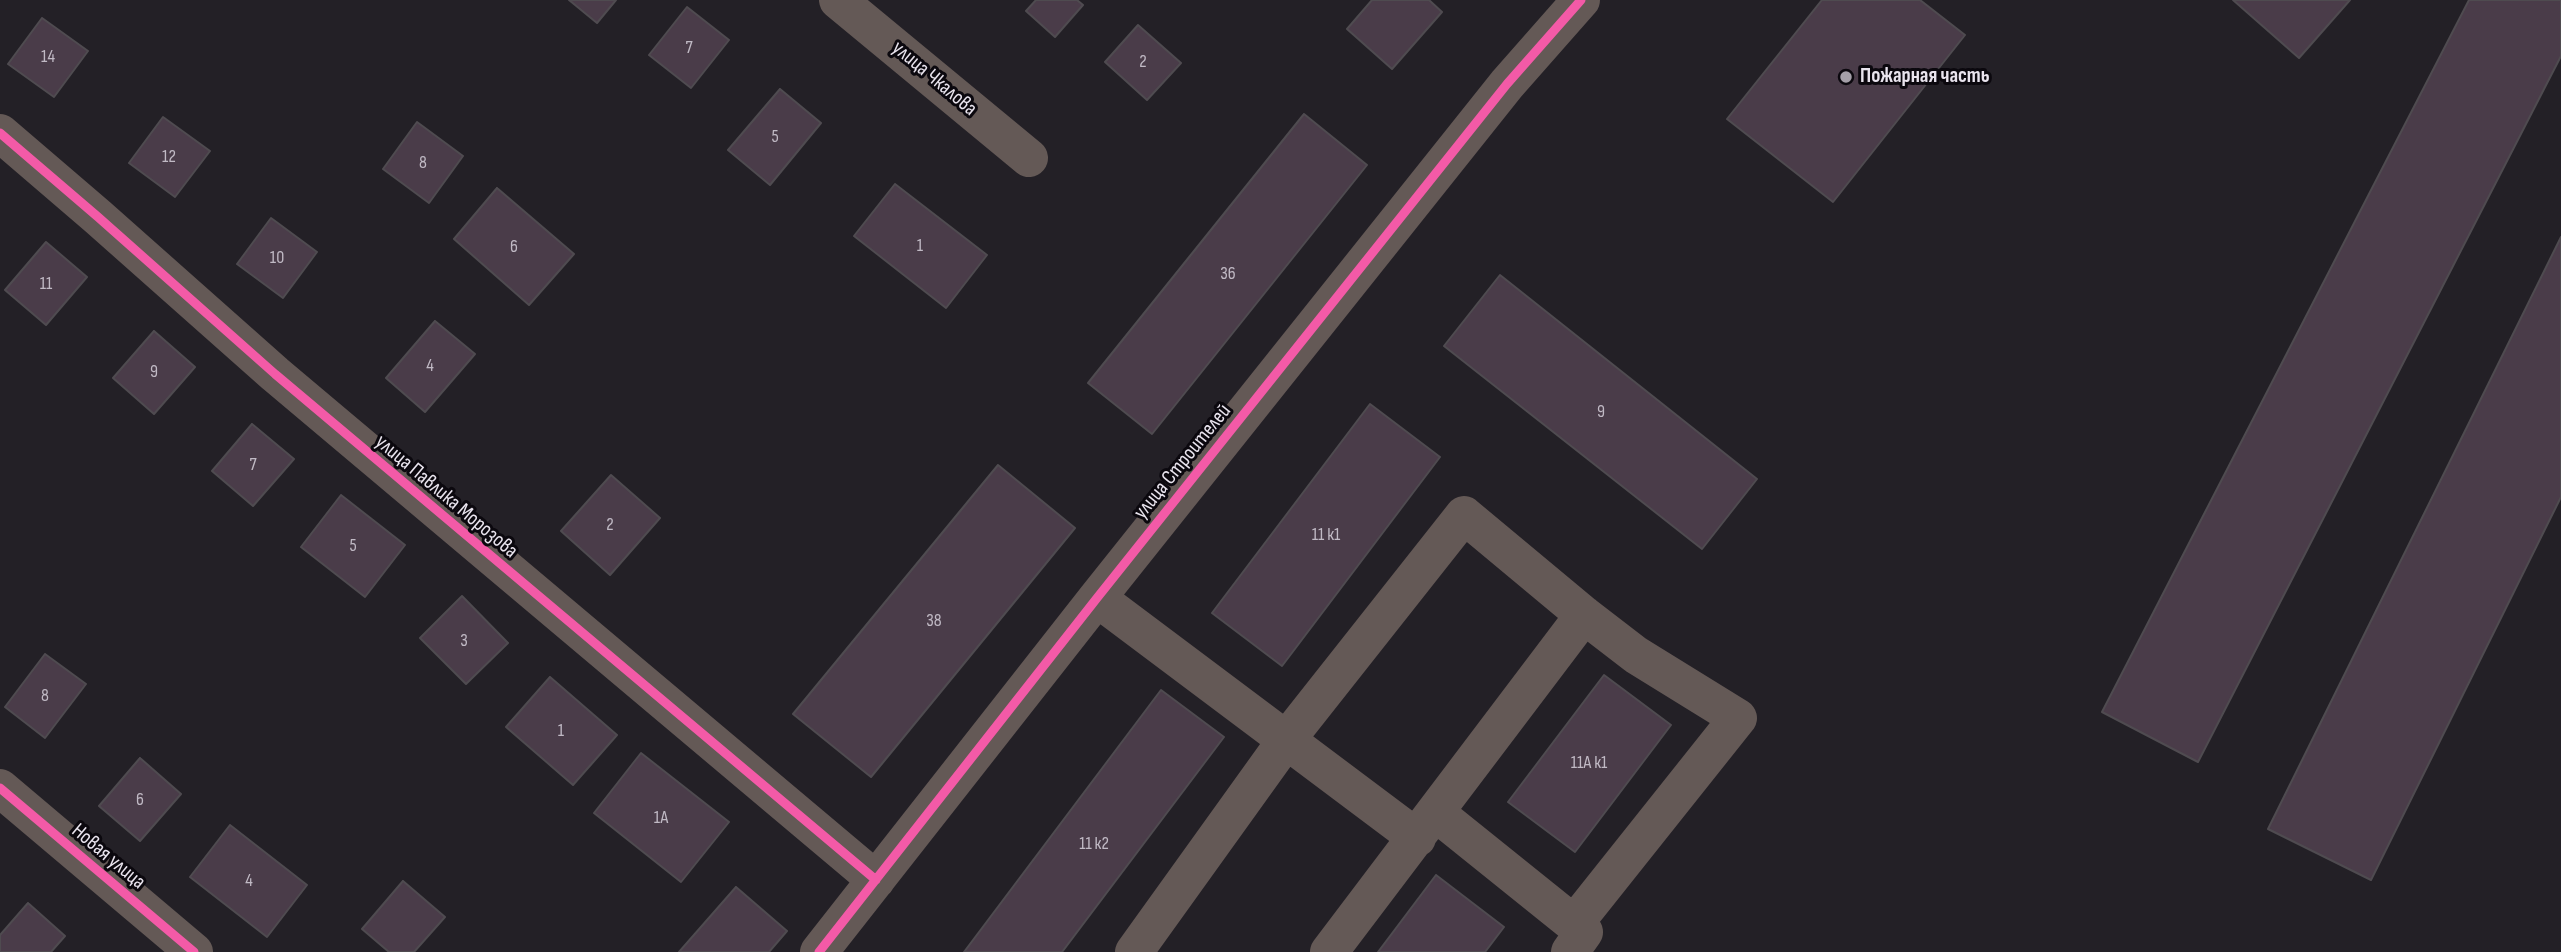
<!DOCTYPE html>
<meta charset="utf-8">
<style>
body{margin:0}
canvas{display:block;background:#232026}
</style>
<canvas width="2561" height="952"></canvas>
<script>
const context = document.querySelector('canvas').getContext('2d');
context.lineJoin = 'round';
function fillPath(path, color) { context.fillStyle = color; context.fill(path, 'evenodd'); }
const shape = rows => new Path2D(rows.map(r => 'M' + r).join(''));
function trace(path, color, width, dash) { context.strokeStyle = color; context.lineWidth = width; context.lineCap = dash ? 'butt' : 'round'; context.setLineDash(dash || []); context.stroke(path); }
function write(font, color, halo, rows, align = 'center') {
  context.font = font + ' "Sofia Sans Condensed",sans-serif'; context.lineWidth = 6; context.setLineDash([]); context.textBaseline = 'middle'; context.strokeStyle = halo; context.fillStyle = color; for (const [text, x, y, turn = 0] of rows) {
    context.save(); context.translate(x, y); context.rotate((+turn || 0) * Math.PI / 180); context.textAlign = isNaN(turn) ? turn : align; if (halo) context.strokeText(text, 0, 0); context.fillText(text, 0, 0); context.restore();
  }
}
const building = shape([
 [569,0,616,0,597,23,569,0],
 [1036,0,1077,0,1083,5,1055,37,1026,11,1036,0],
 [1372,0,1429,0,1442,12,1392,69,1347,29,1372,0],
 [1822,0,1920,0,1965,35,1833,202,1727,119,1822,0],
 [2233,0,2350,0,2299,58,2233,0],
 [2469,0,2561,0,2561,56,2198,762,2102,712,2469,0],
 [687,7,729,40,691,88,649,55,687,7],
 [42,18,88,51,54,97,8,64,42,18],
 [1138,25,1181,63,1147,100,1105,62,1138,25],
 [780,89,821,123,770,185,728,150,780,89],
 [1304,114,1367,165,1152,434,1088,383,1304,114],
 [163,117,210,151,175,197,129,163,163,117],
 [417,122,463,156,429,203,383,169,417,122],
 [895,184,987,255,946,308,854,236,895,184],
 [497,188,574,254,529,305,454,239,497,188],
 [271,218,317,252,283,298,237,264,271,218],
 [2561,237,2561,497,2371,880,2268,829,2561,237],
 [46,242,87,277,46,325,5,290,46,242],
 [1500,275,1757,479,1702,549,1444,346,1500,275],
 [435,321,475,354,425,412,386,378,435,321],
 [154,331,195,367,154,414,113,378,154,331],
 [1370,404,1440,457,1282,666,1212,613,1370,404],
 [252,424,294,459,253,506,212,471,252,424],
 [998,465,1075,528,871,777,793,714,998,465],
 [611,475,660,518,610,575,561,531,611,475],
 [341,495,405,545,365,597,301,547,341,495],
 [462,596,508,643,466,684,420,638,462,596],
 [45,654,86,684,45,738,5,707,45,654],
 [1604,675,1671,725,1575,852,1508,802,1604,675],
 [550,677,617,735,573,785,506,727,550,677],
 [1161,690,1224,737,1062,952,964,952,1161,690],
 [641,753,729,822,681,882,594,813,641,753],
 [140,758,181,794,140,841,99,806,140,758],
 [230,825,307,885,267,937,190,877,230,825],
 [1436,875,1504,927,1485,952,1378,952,1436,875],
 [403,881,445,917,414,952,389,952,362,929,403,881],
 [736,887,787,931,769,952,679,952,736,887],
 [28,903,65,936,51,952,0,952,0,935,28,903]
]);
const minor = shape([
 [838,0,1029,158],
 [0,133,98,217,275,374,876,880],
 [1097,598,1417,838],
 [0,788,194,952],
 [1436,813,1584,932,1570,952],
 [819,952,1097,598,1507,84,1581,0],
 [1134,952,1287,739,1464,515,1584,615,1636,655,1738,718,1574,924],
 [1329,952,1584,615]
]);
const cycleway = shape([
 [0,133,98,217,275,374,876,880],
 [0,788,194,952],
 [819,952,1097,598,1507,84,1581,0]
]);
const markers = [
 [1846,77,7,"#a49fa8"]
];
const numberNames = [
 ["7",689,48],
 ["14",48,57],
 ["2",1143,62],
 ["5",775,137],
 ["12",169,157],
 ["8",423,163],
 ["1",920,246],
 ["6",514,247],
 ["10",277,258],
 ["36",1228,274],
 ["11",46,284],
 ["4",430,366],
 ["9",154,372],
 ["9",1601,412],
 ["7",253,465],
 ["2",610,525],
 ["11 к1",1326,535],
 ["5",353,546],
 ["38",934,621],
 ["3",464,641],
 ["8",45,696],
 ["1",561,731],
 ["11А к1",1589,763],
 ["6",140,800],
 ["1А",661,818],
 ["11 к2",1094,844],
 ["4",249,881]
];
const poiNames = [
 ["Пожарная часть",1860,77]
];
const streetNames = [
 ["улица Чкалова",934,79,40],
 ["улица Строителей",1183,462,-51],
 ["улица Павлика Морозова",446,497,40],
 ["Новая улица",108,857,40]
];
fillPath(building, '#4a3c49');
trace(building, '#4f4b50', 2);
trace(minor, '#645956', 38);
trace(cycleway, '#f35aa7', 9);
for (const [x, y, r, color] of markers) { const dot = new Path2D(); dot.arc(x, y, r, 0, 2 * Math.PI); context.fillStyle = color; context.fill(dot); trace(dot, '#0b080e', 2.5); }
write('18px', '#c1bac5', null, numberNames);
write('bold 21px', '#e9e4ee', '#0b080e', poiNames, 'left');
write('21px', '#e9e4ee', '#0b080e', streetNames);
</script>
